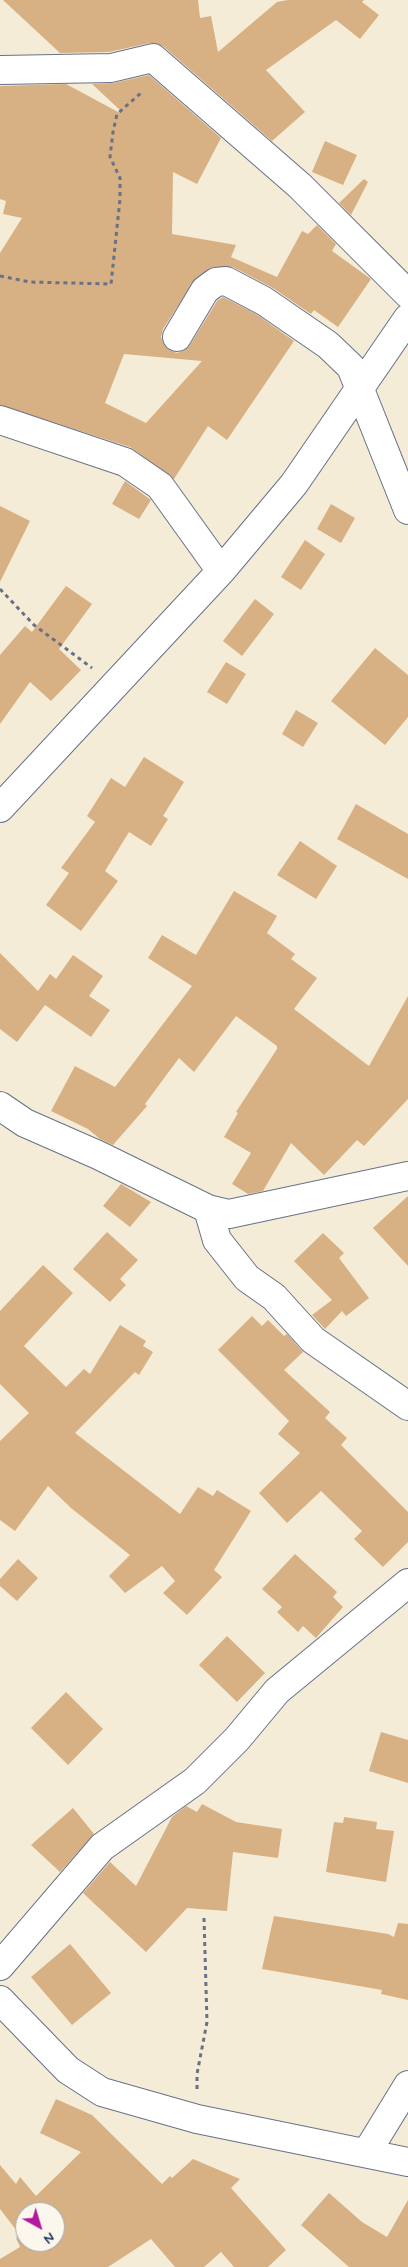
<!DOCTYPE html>
<style>
body{margin:0}
#map{position:relative;width:408px;height:2267px;overflow:hidden;background:#f5ecd7;font-family:Mynerve,sans-serif}
canvas{display:block}
.north{position:absolute;left:15px;top:2202px;width:50px;height:50px;box-sizing:border-box;background:#fbf7ec;border:1px solid #a1a7b3;border-radius:50%;rotate:141deg;font-size:14px;font-weight:700;line-height:20px;text-align:center;color:#1b2f5e}
.north::after{content:'';display:block;margin:auto;width:18px;height:22px;background:#b5179e;clip-path:polygon(50% 0,100% 100%,50% 72%,0 100%)}
</style>
<div id="map">
<canvas width="408" height="2267"></canvas>
<div class="north">N</div>
</div>
<script>
const context = document.querySelector('canvas').getContext('2d');
context.lineJoin = 'round';
function fillPath(path, color) { context.fillStyle = color; context.fill(path, 'evenodd'); }
const shape = rows => new Path2D(rows.map(r => 'M' + r).join(''));
function trace(path, color, width, dash) { context.strokeStyle = color; context.lineWidth = width; context.lineCap = dash ? 'butt' : 'round'; context.setLineDash(dash || []); context.stroke(path); }
const building = shape([
 [3,0,198,0,200,18,211,16,218,52,277,2,288,0,364,0,362,2,379,15,360,39,336,20,266,70,305,112,272,141,163,46,150,43,109,52,60,53],
 [149,75,221,138,197,184,173,172,172,234,236,245,231,257,277,277,302,231,308,234,317,225,336,244,332,251,371,279,338,327,314,310,311,314,273,288,233,267,214,267,196,278,163,329,161,337,164,345,169,350,177,353,185,350,190,345,217,301,223,297,256,314,294,341,227,440,208,426,174,479,130,447,0,405,0,253,22,218,3,214,6,201,0,199,0,86,66,84,120,113,121,111,92,84,114,83],
 [124,354,202,361,146,423,105,403],
 [325,141,357,155,343,185,312,172],
 [364,179,368,182,351,215,339,203],
 [125,481,151,500,139,519,112,504],
 [331,504,355,518,341,543,317,529],
 [0,506,30,521,0,582],
 [305,540,325,554,301,590,281,577],
 [66,586,92,604,59,649,81,670,51,701,30,682,0,724,0,655,25,626,32,632],
 [255,599,274,614,242,656,223,641],
 [375,648,408,675,408,717,385,745,331,701],
 [226,662,246,674,227,704,207,692],
 [296,710,318,723,303,747,282,734],
 [144,757,184,782,163,816,168,819,151,846,129,832,105,871,118,881,81,931,46,905,69,873,61,868,95,822,87,816,111,778,125,787],
 [356,804,408,834,408,879,337,839],
 [300,841,337,866,316,899,277,875],
 [234,891,277,916,267,933,295,954,291,959,317,978,294,1009,369,1066,408,996,408,1099,364,1146,357,1140,324,1175,291,1143,263,1191,248,1194,232,1184,251,1153,224,1137,238,1113,236,1112,277,1049,277,1046,236,1016,194,1072,179,1058,145,1104,147,1106,113,1145,100,1139,88,1129,51,1111,75,1066,115,1087,192,986,148,958,162,935,196,955],
 [0,953,38,991,50,974,56,979,73,955,103,976,89,996,110,1010,91,1037,45,1005,17,1042,0,1029],
 [121,1184,151,1202,130,1227,103,1206],
 [408,1196,408,1266,373,1228],
 [107,1232,138,1260,120,1279,126,1285,110,1302,73,1269],
 [323,1233,344,1253,339,1258,369,1298,346,1316,342,1311,325,1329,312,1315,332,1300,294,1261],
 [43,1265,73,1293,24,1346,66,1387,84,1369,90,1374,120,1325,146,1341,143,1346,153,1352,139,1375,135,1372,75,1433,180,1514,198,1487,213,1496,217,1490,251,1511,214,1570,222,1577,187,1615,163,1593,175,1581,162,1566,125,1593,109,1576,130,1555,71,1508,48,1486,15,1531,0,1520,0,1441,29,1413,0,1384,0,1311],
 [252,1316,262,1326,268,1320,284,1336,287,1334,303,1352,284,1370,330,1412,325,1418,347,1438,341,1445,408,1512,408,1542,383,1567,354,1539,362,1531,321,1491,287,1523,259,1493,300,1453,278,1434,289,1421,218,1350],
 [295,1554,337,1592,333,1597,343,1607,316,1638,303,1626,298,1632,277,1612,282,1607,262,1589],
 [18,1559,38,1578,17,1601,0,1586,0,1579],
 [227,1636,265,1673,237,1702,199,1665],
 [66,1692,103,1729,68,1765,31,1728],
 [381,1732,408,1740,408,1783,369,1771],
 [202,1804,236,1822,282,1829,278,1858,233,1852,227,1911,187,1908,146,1952,83,1893,110,1862,136,1886,172,1817,186,1806,197,1812],
 [73,1808,94,1834,60,1872,31,1845],
 [344,1817,377,1822,376,1829,394,1831,386,1882,326,1872,334,1822,343,1823],
 [274,1916,388,1934,394,1937,398,1923,408,1924,408,2000,381,1994,382,1990,262,1969],
 [70,1944,111,1993,72,2025,31,1977],
 [56,2099,92,2115,162,2184,170,2176,172,2178,193,2159,240,2179,231,2188,286,2250,268,2267,234,2267,221,2252,204,2267,175,2267,151,2239,108,2267,0,2267,0,2259,20,2247,16,2238,20,2235,0,2209,0,2165,16,2184,20,2177,36,2196,81,2152,40,2133],
 [25,2212,55,2212,55,2242,25,2242],
 [329,2193,362,2222,387,2237,408,2200,408,2267,349,2267,301,2225]
]);
const path = shape([
 [0,276,30,282,111,284,120,199,120,178,110,157,113,132,117,114,141,93],
 [0,589,34,625,92,668],
 [197,2089,197,2074,207,2022,204,1918]
]);
const minor = shape([
 [0,70,111,68,153,58,300,186,408,294],
 [177,337,205,290,216,282,226,281,264,301,328,345,351,367,408,510],
 [0,420,125,462,160,486,221,571],
 [0,808,221,571,294,484,408,318],
 [0,1106,25,1123,98,1155,208,1209,229,1214,408,1176],
 [208,1209,217,1240,247,1278,274,1297,313,1340,408,1406],
 [0,1966,102,1847,195,1781,237,1739,277,1691,408,1583],
 [0,2000,68,2070,102,2092,197,2119,408,2162],
 [367,2152,408,2085]
]);
fillPath(building, '#d7b083');
trace(minor, '#677188', 30);
trace(path, '#677188', 3, [4, 4]);
trace(minor, '#fff', 28);
</script>
